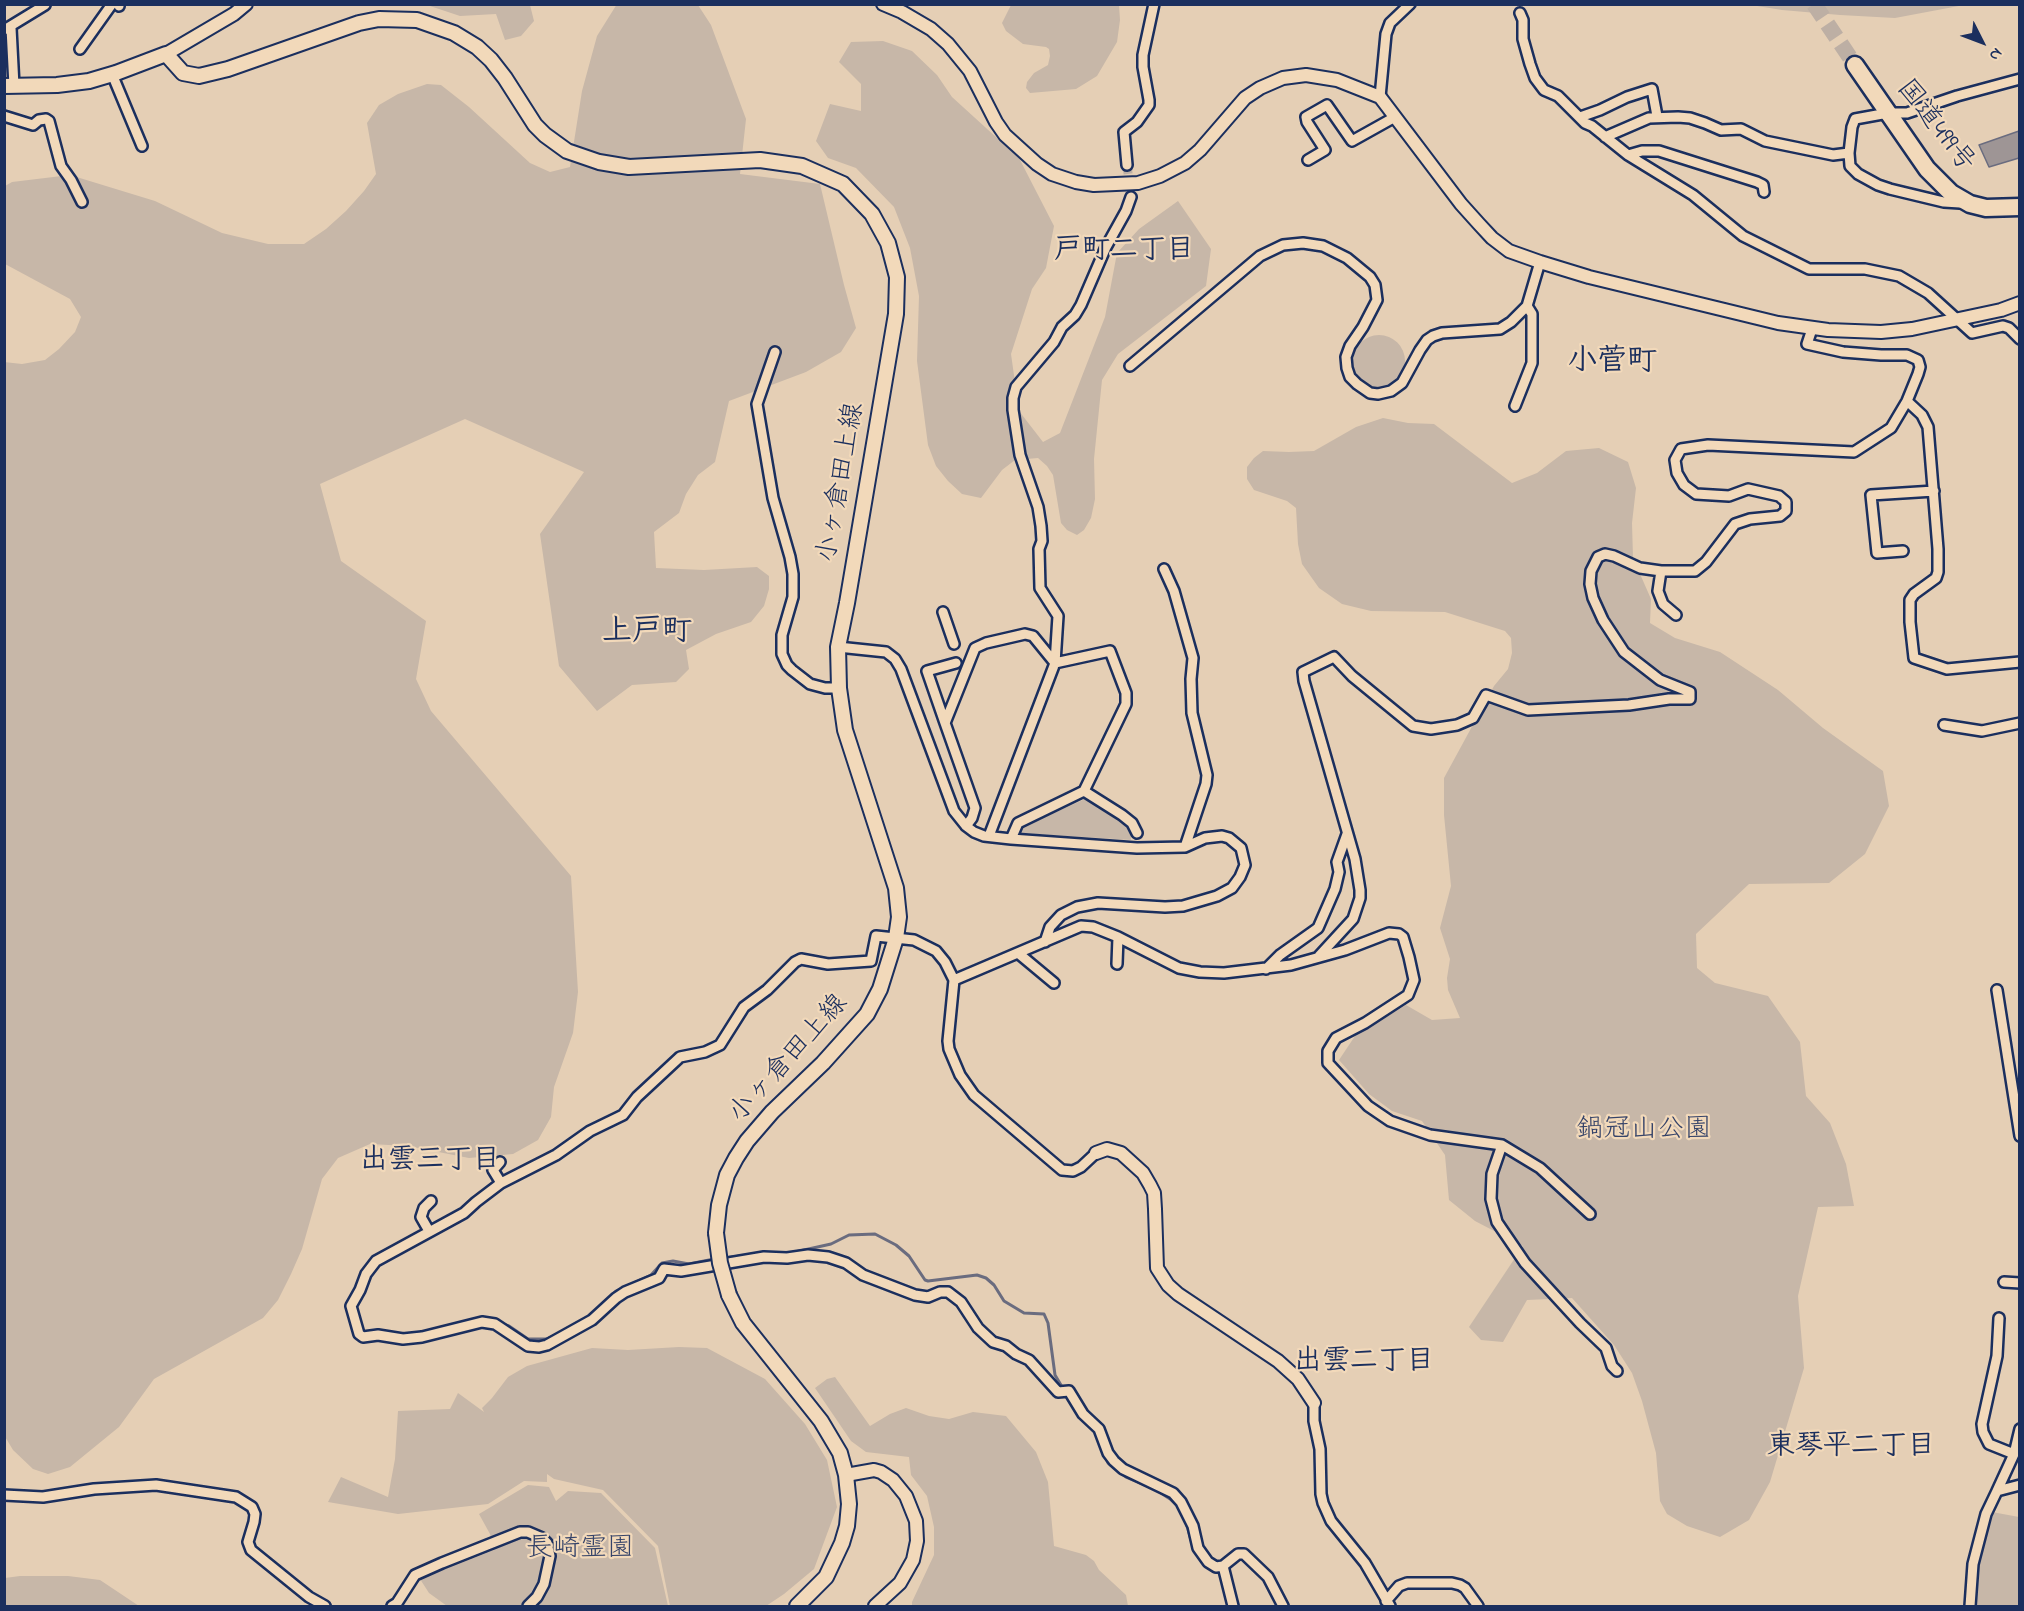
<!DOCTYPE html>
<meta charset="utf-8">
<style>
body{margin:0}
#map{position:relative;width:2024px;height:1611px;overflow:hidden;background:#e5cfb5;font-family:"Indie Flower",sans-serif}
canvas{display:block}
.frame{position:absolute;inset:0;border:6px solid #1b2f5e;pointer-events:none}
.north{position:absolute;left:1952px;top:12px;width:60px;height:60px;-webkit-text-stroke:4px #f2d9ba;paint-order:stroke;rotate:132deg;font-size:16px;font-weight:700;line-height:24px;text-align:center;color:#1b2f5e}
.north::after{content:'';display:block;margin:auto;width:21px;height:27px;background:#1b2f5e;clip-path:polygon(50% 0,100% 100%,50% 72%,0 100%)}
</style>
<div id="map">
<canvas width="2024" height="1611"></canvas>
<div class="frame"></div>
<div class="north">N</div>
</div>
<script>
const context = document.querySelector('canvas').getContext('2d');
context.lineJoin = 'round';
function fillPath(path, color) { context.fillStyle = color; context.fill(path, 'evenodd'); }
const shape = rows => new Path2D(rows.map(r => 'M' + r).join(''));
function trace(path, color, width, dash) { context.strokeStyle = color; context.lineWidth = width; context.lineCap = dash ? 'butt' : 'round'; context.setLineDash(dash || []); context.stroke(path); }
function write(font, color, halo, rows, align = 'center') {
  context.font = font + ' "Indie Flower","Klee One",sans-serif'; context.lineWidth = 4.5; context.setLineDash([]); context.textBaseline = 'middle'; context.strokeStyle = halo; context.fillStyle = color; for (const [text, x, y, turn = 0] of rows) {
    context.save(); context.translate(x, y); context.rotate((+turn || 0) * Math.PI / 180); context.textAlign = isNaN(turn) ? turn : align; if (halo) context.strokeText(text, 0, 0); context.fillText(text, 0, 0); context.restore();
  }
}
const green = shape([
 [617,4,698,5,711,25,746,119,740,174,820,184,844,285,856,328,841,352,806,372,729,401,715,462,698,475,686,494,679,513,654,532,656,568,704,570,757,567,769,576,769,589,764,606,751,622,716,634,686,650,689,669,676,682,632,685,597,711,559,666,540,534,584,472,465,419,320,484,341,561,426,621,416,679,431,711,571,876,578,992,573,1033,554,1087,551,1117,538,1140,513,1154,469,1158,408,1146,370,1144,338,1158,322,1179,302,1249,291,1274,278,1300,263,1318,154,1379,119,1427,70,1467,48,1474,33,1469,13,1450,4,1435,4,362,22,364,45,360,59,349,75,332,81,317,70,299,5,264,5,186,12,182,70,175,155,201,222,233,268,244,304,244,326,229,346,211,364,191,376,174,367,123,379,105,398,94,427,84,441,85,469,107,530,163,550,172,570,167,582,91,597,36],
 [427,5,530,5,534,21,521,36,505,40,496,14,460,16],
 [1011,5,1119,5,1120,20,1117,42,1097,76,1076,89,1030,93,1026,88,1027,82,1034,73,1048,65,1050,56,1049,49,1046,47,1023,44,1006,31,1002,23],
 [1751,5,1964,5,1895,18,1840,15,1782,10],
 [883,41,912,51,937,75,952,97,1019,158,1054,226,1046,268,1032,289,1011,354,1019,411,1043,442,1060,433,1105,317,1117,253,1139,229,1178,201,1211,249,1206,286,1118,354,1102,380,1094,459,1095,499,1091,518,1084,530,1077,535,1067,530,1061,523,1053,475,1047,466,1038,458,1015,460,1002,470,981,498,962,494,948,481,936,466,928,445,917,361,919,296,910,248,894,207,856,168,828,158,816,141,830,104,861,111,861,84,839,62,851,42],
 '1353 361a26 26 0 1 1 52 0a26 26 0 1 1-52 0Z',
 [1383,418,1408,423,1434,424,1512,483,1537,473,1566,451,1599,448,1628,462,1636,488,1632,523,1633,558,1651,599,1650,623,1675,638,1720,652,1778,690,1823,728,1883,771,1889,806,1865,854,1829,883,1749,884,1696,934,1697,968,1715,983,1768,996,1800,1042,1806,1096,1830,1123,1846,1164,1854,1206,1818,1207,1798,1296,1804,1368,1770,1482,1749,1520,1720,1537,1687,1526,1667,1514,1660,1501,1656,1453,1642,1401,1632,1373,1614,1345,1572,1298,1527,1300,1503,1342,1481,1340,1469,1327,1523,1246,1475,1221,1449,1200,1445,1155,1422,1121,1392,1111,1369,1094,1339,1060,1355,1036,1406,1005,1432,1020,1460,1018,1448,990,1447,978,1450,959,1440,928,1451,886,1444,815,1444,778,1494,686,1508,669,1512,653,1511,638,1505,631,1445,612,1371,611,1342,604,1319,588,1302,564,1298,544,1296,508,1287,501,1254,490,1247,479,1247,467,1254,458,1263,451,1289,452,1314,451,1356,427],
 [1085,799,1122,819,1131,834,1131,840,1019,833,1023,827],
 [679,1347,707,1348,765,1379,805,1424,827,1460,837,1507,814,1569,784,1594,766,1606,670,1606,658,1546,603,1490,554,1479,547,1474,547,1482,524,1481,488,1504,398,1514,328,1502,341,1477,388,1497,395,1459,398,1411,450,1409,458,1393,484,1412,482,1408,492,1398,508,1377,527,1366,592,1348,628,1350],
 [835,1377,870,1426,890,1414,906,1408,929,1416,949,1419,973,1412,1006,1416,1036,1452,1048,1482,1054,1546,1086,1555,1094,1561,1099,1570,1126,1595,1128,1606,912,1606,912,1602,934,1555,934,1527,927,1496,911,1475,909,1457,866,1452,851,1441,815,1388,827,1379],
 [528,1485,549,1487,556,1501,568,1491,601,1493,655,1548,668,1606,447,1606,429,1593,420,1579,494,1550,490,1534,479,1514],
 [1992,1512,2019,1517,2019,1606,1973,1606,1978,1554],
 [20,1576,68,1576,100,1580,139,1606,5,1606,5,1578]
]);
const water = shape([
 [2019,131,2019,158,1989,167,1979,145,2019,131]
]);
const stream = shape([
 [786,1254,831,1244,849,1235,875,1234,896,1245,909,1256,925,1280,928,1281,977,1275,986,1278,994,1285,1004,1301,1024,1313,1044,1314,1048,1323,1055,1375,1077,1412],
 [724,1258,765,1253],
 [597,1309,616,1291,651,1275,662,1263,673,1261,689,1264,714,1259],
 [499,1323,509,1326,528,1339,547,1339,561,1332],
 [415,1334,432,1330],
 [1080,1417,1097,1434],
 [1104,1454,1108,1463,1126,1477,1155,1489,1170,1499,1180,1508],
 [1186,1522,1193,1547]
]);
const minorTunnel = shape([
 [1127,165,1131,197]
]);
const trunkTunnel = shape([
 [1814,4,1855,65]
]);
const minor = shape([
 [118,4,119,6],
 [1520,13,1523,20,1523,39,1530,64,1535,78,1544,90,1558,96,1585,123,1592,126,1628,155,1693,195,1743,236,1809,269,1865,269,1899,276,1928,293,1972,333,2003,326,2009,328,2020,339],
 [11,28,14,86],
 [4,30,45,5],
 [80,49,112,4],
 [112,74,142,146],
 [1380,97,1386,34,1390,23,1410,4],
 [4,116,33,125,39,120,46,119,49,121,61,166,71,180,82,202],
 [1580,117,1600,110,1627,97,1652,89,1657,116],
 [1605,137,1649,118,1678,117,1690,118,1705,123,1721,130,1741,129,1765,141,1833,155,1849,153],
 [1628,155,1642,151,1659,151,1757,182,1763,185,1764,192],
 [1308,160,1325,150,1307,122,1306,117,1327,105,1352,141,1395,117],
 [1127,165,1124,132,1137,122,1149,105,1149,100,1143,67,1143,55,1154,4],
 [1960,203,1944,202,1890,189,1878,185,1858,174,1850,166,1849,153,1852,127,1855,119,1888,113,1907,113,1957,96,2020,79],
 [775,352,757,404,773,498,790,557,793,574,793,597,782,635,782,654,787,665,792,670,810,684,825,688,839,688],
 [1130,366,1260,256,1283,245,1303,243,1323,246,1347,258,1370,277,1375,285,1377,300,1363,327,1350,346,1346,357,1347,368,1350,377,1357,384,1370,393,1378,394,1391,391,1402,383,1420,350,1427,340,1433,336,1442,333,1500,329,1511,322,1527,306,1540,262],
 [1907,401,1922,415,1928,427,1938,549,1938,572,1936,578,1914,594,1910,600,1910,622,1914,658,1947,669,2020,662],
 [1515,406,1532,363,1532,314,1527,306],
 [1903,551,1877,553,1871,495,1934,491],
 [1164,569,1174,591,1193,658,1191,679,1192,713,1207,775,1206,784,1185,847],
 [1661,571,1658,591,1663,604,1676,615],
 [943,612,954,644],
 [838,647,886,652,895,659,901,669,954,811,966,826,974,832,984,836,1011,839,1137,848,1185,847,1205,838,1222,836,1229,838,1241,848,1245,865,1240,877,1232,888,1217,896,1183,906,1165,907,1098,903,1077,907,1061,915,1050,927,1045,942],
 [945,723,927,671,956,663],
 [1944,725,1982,731,2020,723],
 [1084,791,1122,815,1132,823,1137,833],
 [966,826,972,818,975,808,945,723,975,648,986,643,1025,634,1033,636,1055,663],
 [989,836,1055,663,1058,616,1040,588,1039,549,1042,541,1041,526,1038,507,1020,455,1013,410,1013,398,1016,387,1054,342,1062,327,1075,315,1081,305,1106,247,1126,211,1131,197],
 [1011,839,1018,823,1084,791,1126,704,1126,693,1110,651,1055,663],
 [1018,953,1054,983],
 [1319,956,1353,919,1360,898,1360,890,1355,859,1304,681,1303,672,1334,657,1352,676,1413,726,1431,729,1457,725,1473,718,1486,695,1528,710,1629,705,1669,699,1690,699,1690,692,1660,680,1624,652,1603,620,1593,598,1590,584,1591,571,1598,557,1605,554,1614,556,1640,568,1661,571,1695,571,1706,562,1735,524,1750,519,1780,516,1786,511,1786,502,1779,496,1748,489,1729,496,1696,494,1684,485,1677,473,1675,460,1681,449,1708,445,1854,452,1891,428,1907,401,1918,374,1920,367,1918,360,1907,355,1881,355,1843,352,1807,344,1812,329],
 [1117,964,1118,937],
 [1266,969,1280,955,1318,928,1335,889,1339,872,1337,862,1347,834],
 [954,980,1081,926,1093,927,1118,937,1179,968,1200,972,1224,973,1291,965,1345,950,1389,933,1399,934,1403,937,1409,957,1414,980,1408,995,1365,1023,1336,1038,1328,1051,1328,1063,1368,1106,1390,1121,1430,1135,1502,1145,1540,1168,1590,1214],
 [1997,990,2020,1136],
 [1502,1145,1492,1174,1491,1199,1497,1222,1525,1263,1580,1323,1606,1348,1612,1366,1617,1371],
 [1096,1153,1081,1167,1073,1171,1062,1170,974,1095,960,1075,949,1049,948,1041,954,980,945,962,936,951,914,940,876,936,871,961,828,964,801,959,795,962,767,990,744,1007,720,1045,705,1052,680,1057,637,1097,623,1115,590,1131,556,1155,501,1183,476,1202,464,1213,376,1261,366,1274,360,1290,351,1306,359,1334,363,1337,378,1335,403,1339,422,1337,482,1322,495,1324,528,1346,539,1347,547,1345,592,1320,616,1298,625,1292,659,1278,664,1269,681,1271,764,1257,787,1258,808,1255,828,1257,846,1263,863,1275,915,1295,928,1297,940,1292,948,1292,961,1302,978,1328,993,1342,1006,1346,1016,1354,1029,1360,1058,1392,1069,1391,1083,1414,1099,1429,1108,1453,1114,1461,1123,1469,1173,1493,1181,1502,1193,1526,1198,1548,1208,1562,1216,1567,1223,1566,1238,1554,1244,1554,1268,1577,1283,1606],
 [500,1162,493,1170,501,1183],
 [429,1231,421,1217,424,1208,431,1201],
 [2004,1282,2020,1283],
 [1314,1403,1314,1421,1320,1449,1321,1494,1323,1503,1331,1521,1365,1563,1390,1606],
 [2014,1454,2020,1429],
 [1997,1491,2014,1454,1989,1444,1983,1432,1982,1424,1997,1356,1999,1318],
 [4,1495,43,1497,94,1489,156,1485,236,1497,252,1507,255,1514,254,1522,248,1542,251,1550,309,1597,325,1606],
 [1223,1566,1233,1606],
 [1386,1601,1399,1586,1407,1583,1452,1583,1460,1585,1465,1588,1478,1606],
 [392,1606,397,1603,415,1575,442,1563,520,1532,528,1532,542,1538,547,1543,550,1556,544,1584,537,1597,528,1606],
 [1970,1606,1973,1564,1986,1514,1997,1491,2020,1485]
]);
const tertiary = shape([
 [883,4,902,12,931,29,948,44,970,71,996,122,1005,135,1037,164,1052,174,1076,182,1094,185,1138,183,1160,176,1185,163,1200,150,1245,98,1260,88,1283,78,1306,75,1337,80,1380,97,1461,204,1479,224,1492,238,1509,251,1540,262,1589,277,1778,323,1828,330,1881,332,1912,329,2001,310,2020,303],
 [166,54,234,14,246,4],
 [1096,1153,1107,1149,1121,1153,1143,1173,1150,1185,1154,1193,1155,1209,1157,1268,1168,1285,1178,1294,1278,1361,1298,1379,1314,1403],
 [846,1475,874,1470,881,1472,893,1480,906,1496,916,1521,917,1541,913,1560,900,1583,875,1606]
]);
const secondary = shape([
 [4,86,57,85,89,81,116,73,166,54,183,73,199,76,228,69,359,23,379,19,417,20,454,33,477,47,491,60,505,78,535,125,545,135,567,151,599,162,629,167,760,160,802,166,843,184,872,214,888,243,897,277,896,314,847,603,838,647,839,688,845,730,896,888,899,917,896,938,880,989,867,1014,823,1063,772,1112,747,1141,736,1158,727,1175,719,1205,716,1233],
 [729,1295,743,1323,821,1421,840,1453,846,1475,849,1504,847,1526,842,1543,826,1577,797,1606]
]);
const trunk = shape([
 [1855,65,1927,169,1951,193,1970,204,1986,208,2020,207]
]);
const secondaryBridge = shape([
 [716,1233,720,1263,729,1295]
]);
const streetNames = [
 ["国道499号",1934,127,52],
 ["小ヶ倉田上線",843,483,-80],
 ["小ヶ倉田上線",790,1060,-48]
];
const parkNames = [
 ["鍋冠山公園",1644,1132],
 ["長崎霊園",580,1551]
];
const neighbourhoodNames = [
 ["戸町二丁目",1124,252],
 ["出雲三丁目",430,1162],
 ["出雲二丁目",1364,1363],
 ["東琴平二丁目",1851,1448]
];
const quarterNames = [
 ["小菅町",1612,364],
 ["上戸町",647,634]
];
fillPath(green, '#c7b7a8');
fillPath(water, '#9e9595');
trace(water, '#6a6c7f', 1.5);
trace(stream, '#6a6c7f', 3);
trace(minorTunnel, '#bdafa4', 9, [9, 4.5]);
trace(trunkTunnel, '#bdafa4', 16, [16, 8]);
trace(minor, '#1b2f5e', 14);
trace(tertiary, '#1b2f5e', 16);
trace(secondary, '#1b2f5e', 18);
trace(trunk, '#1b2f5e', 21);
trace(minor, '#f2d9ba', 9);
trace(tertiary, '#f2d9ba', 12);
trace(secondary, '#f2d9ba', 14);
trace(trunk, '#f2d9ba', 16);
trace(secondaryBridge, '#1b2f5e', 18, []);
trace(secondaryBridge, '#f2d9ba', 14);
write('27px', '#1b2f5e', '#f2d9ba', streetNames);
write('27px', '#354369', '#f2d9ba', parkNames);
write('bold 28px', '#1b2f5e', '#f2d9ba', neighbourhoodNames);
write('bold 30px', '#1b2f5e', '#f2d9ba', quarterNames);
</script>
